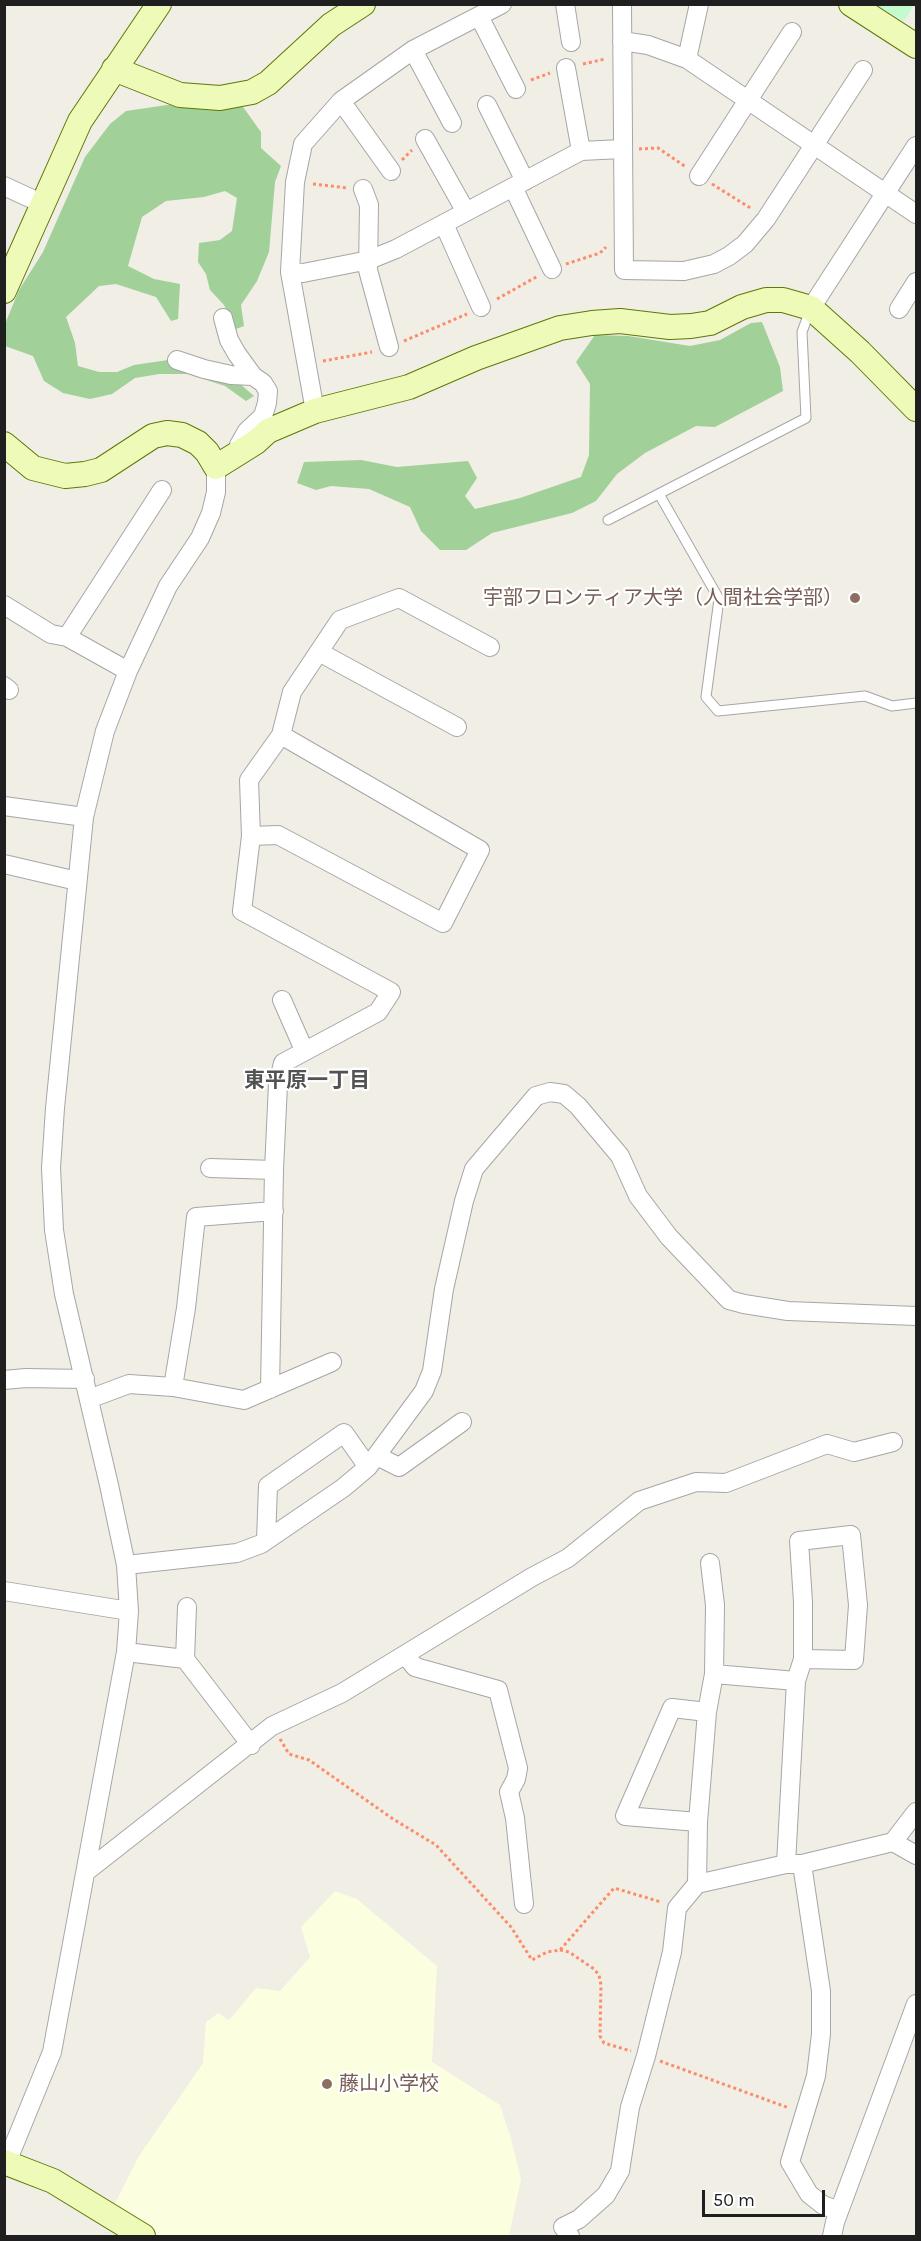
<!DOCTYPE html>
<meta charset="utf-8">
<style>
body{margin:0}
#map{position:relative;width:921px;height:2241px;overflow:hidden;background:#f0eee5;font-family:Karla,sans-serif}
canvas{display:block}
.frame{position:absolute;inset:0;border:6px solid #1f1f1f;pointer-events:none}
.scale{position:absolute;left:702px;top:2190px;width:123px;height:27px;box-sizing:border-box;border:3px solid #1f1f1f;border-top:0;padding-left:8px;font-size:18px;line-height:21px;white-space:nowrap;color:#1f1f1f;-webkit-text-stroke:4px #fff;paint-order:stroke}
</style>
<div id="map">
<canvas width="921" height="2241"></canvas>
<div class="frame"></div>
<div class="scale">50 m</div>
</div>
<script>
const context = document.querySelector('canvas').getContext('2d');
context.lineJoin = 'round';
function fillPath(path, color) { context.fillStyle = color; context.fill(path, 'evenodd'); }
const shape = rows => new Path2D(rows.map(r => 'M' + r).join(''));
function trace(path, color, width, dash) { context.strokeStyle = color; context.lineWidth = width; context.lineCap = dash ? 'butt' : 'round'; context.setLineDash(dash || []); context.stroke(path); }
function write(font, color, halo, rows, align = 'center') {
  context.font = font + ' Karla,"Noto Sans JP",sans-serif'; context.lineWidth = 4.5; context.setLineDash([]); context.textBaseline = 'middle'; context.strokeStyle = halo; context.fillStyle = color; for (const [text, x, y, turn = 0] of rows) {
    context.save(); context.translate(x, y); context.rotate((+turn || 0) * Math.PI / 180); context.textAlign = isNaN(turn) ? turn : align; if (halo) context.strokeText(text, 0, 0); context.fillText(text, 0, 0); context.restore();
  }
}
const education = shape([
 [335,1891,357,1899,437,1966,432,2062,500,2105,510,2135,521,2179,509,2236,154,2236,112,2209,139,2156,203,2063,206,2022,218,2013,229,2020,256,1988,280,1991,310,1957,301,1927]
]);
const forest = shape([
 [174,104,243,107,261,132,261,148,281,166,275,182,269,252,257,281,241,305,244,326,236,329,224,305,210,290,206,274,198,262,199,243,220,240,232,231,237,198,225,191,204,197,166,201,142,217,128,266,154,279,180,284,178,319,171,321,156,297,116,284,99,286,66,317,75,343,78,366,99,372,117,372,134,365,168,360,239,383,254,396,246,401,225,386,188,374,159,374,135,378,112,394,90,399,63,393,44,381,33,356,5,346,5,324,19,290,43,252,85,157,110,124,126,111],
 [762,322,780,367,783,391,715,427,696,426,645,453,617,474,596,501,572,513,492,533,466,550,440,550,421,531,410,507,369,489,331,486,316,490,297,483,304,462,361,460,397,467,468,461,477,478,465,496,475,509,520,498,581,477,589,455,590,384,576,362,595,335,628,336,690,346,720,340,751,323]
]);
const park = shape([
 [876,5,914,5,904,21]
]);
const path = shape([
 [583,64,605,59],
 [531,80,550,73],
 [639,149,658,148,686,167],
 [402,160,412,150],
 [313,184,348,188],
 [712,184,752,209],
 [566,264,600,253,606,247],
 [497,299,538,276],
 [404,341,467,314],
 [323,361,372,352],
 [280,1739,289,1754,309,1760,393,1819,436,1845,511,1927,532,1960,547,1952,560,1950,614,1888,661,1902],
 [560,1950,569,1952,594,1969,599,1975,601,1985,600,2036,604,2043,631,2051],
 [660,2061,789,2108]
]);
const lane = shape([
 [659,494,719,599,706,697,718,711,865,696,892,706,916,703],
 [608,520,806,418,802,332,810,310]
]);
const street = shape([
 [565,4,571,42],
 [622,4,624,270,684,271,714,264,729,256,745,244,766,219,863,70],
 [479,16,516,89],
 [622,41,648,45,687,59,916,214],
 [413,50,452,123],
 [687,59,699,4],
 [566,68,581,151],
 [341,101,391,171],
 [487,105,525,181],
 [425,139,466,212],
 [699,176,792,32],
 [4,186,43,204],
 [513,187,552,269],
 [363,189,369,205,368,270,389,347],
 [444,224,481,307],
 [290,272,303,273,369,260,396,249,581,151,622,149],
 [811,308,916,146],
 [899,309,916,282],
 [223,318,229,340,237,354,253,376,263,383,268,391,267,403,263,416,247,431,239,445,237,455],
 [177,360,204,369,231,375,253,376],
 [315,411,290,272,295,182,303,144,341,101,413,50,502,4],
 [4,605,51,634,67,637,128,671],
 [67,637,162,490],
 [319,652,457,727],
 [4,686,9,690],
 [4,806,84,817],
 [251,836,249,780,281,735],
 [4,864,77,881],
 [282,1000,304,1050],
 [210,1168,274,1170],
 [4,1380,26,1378,85,1379],
 [173,1387,186,1308,196,1217,274,1211],
 [270,1389,274,1170,278,1084,283,1063,378,1012,391,992,242,911,251,836,278,835,443,923,480,850,281,735,292,692,340,620,399,598,490,647],
 [89,1399,129,1384,173,1387,244,1400,332,1362],
 [377,1456,399,1467,462,1422],
 [266,1540,268,1486,344,1433,368,1467],
 [126,1565,237,1553,261,1544,343,1488,368,1467,424,1391,432,1371,444,1289,464,1201,474,1169,536,1096,550,1092,564,1094,578,1106,620,1156,638,1196,669,1237,729,1300,744,1304,788,1311,916,1316],
 [4,1591,129,1611],
 [126,1652,185,1659,251,1745],
 [405,1655,415,1667,498,1690,518,1768,516,1779,509,1792,515,1818,524,1904],
 [185,1659,187,1607],
 [714,1674,796,1681],
 [698,1822,625,1816,672,1708,707,1712],
 [893,1842,916,1855],
 [786,1864,796,1681,803,1659,803,1602,799,1541,851,1535,858,1605,854,1660,803,1659],
 [802,1864,821,1991,821,2034,816,2076,790,2162,809,2194,823,2205,839,2211],
 [87,1871,272,1726,342,1693,532,1577,568,1558,639,1501,696,1482,726,1483,827,1444,854,1452,893,1442],
 [697,1884,698,1822,707,1712,714,1674,715,1605,710,1563],
 [7,2162,52,2052,126,1652,129,1611,126,1565,109,1485,64,1294,54,1230,51,1168,55,1108,84,817,105,731,128,671,168,586,200,538,211,513,216,492,216,467],
 [570,2236,563,2227,579,2219,606,2195,620,2171,630,2107,646,2056,672,1952,677,1908,697,1884,786,1864,802,1864,893,1842,916,1812],
 [832,2236,835,2222,916,2004]
]);
const secondary = shape([
 [851,4,916,46],
 [114,69,180,95,220,98,252,92,268,83,331,25,363,4],
 [4,291,80,121,159,4],
 [4,444,33,468,65,476,85,474,101,470,153,436,167,433,182,435,198,443,207,452,216,467,256,442,268,431,315,411,409,387,476,358,560,328,592,323,620,321,670,327,691,326,710,323,742,307,766,300,783,300,811,308,860,352,916,409],
 [4,2162,53,2181,143,2236]
]);
const markers = [
 [855,598,6,"#8d6e63"],
 [327,2084,6,"#8d6e63"]
];
const educationNames = [
 ["宇部フロンティア大学（人間社会学部）",843,598],
 ["藤山小学校",339,2084,"left"]
];
const neighbourhoodNames = [
 ["東平原一丁目",307,1081]
];
fillPath(education, '#fbffdf');
fillPath(forest, '#a1d099');
fillPath(park, '#c1fbce');
trace(lane, '#a6a6a6', 11);
trace(street, '#a6a6a6', 20);
trace(secondary, '#5c7903', 26);
trace(path, '#fd8c69', 3, [3, 3]);
trace(lane, '#fff', 9);
trace(street, '#fff', 18);
trace(secondary, '#eefbb8', 24);
for (const [x, y, r, color] of markers) { const dot = new Path2D(); dot.arc(x, y, r, 0, 2 * Math.PI); context.fillStyle = color; context.fill(dot); trace(dot, '#fff', 2); }
write('20px', '#785e54', '#fff', educationNames, 'right');
write('bold 21px', '#525252', '#fff', neighbourhoodNames);
</script>
